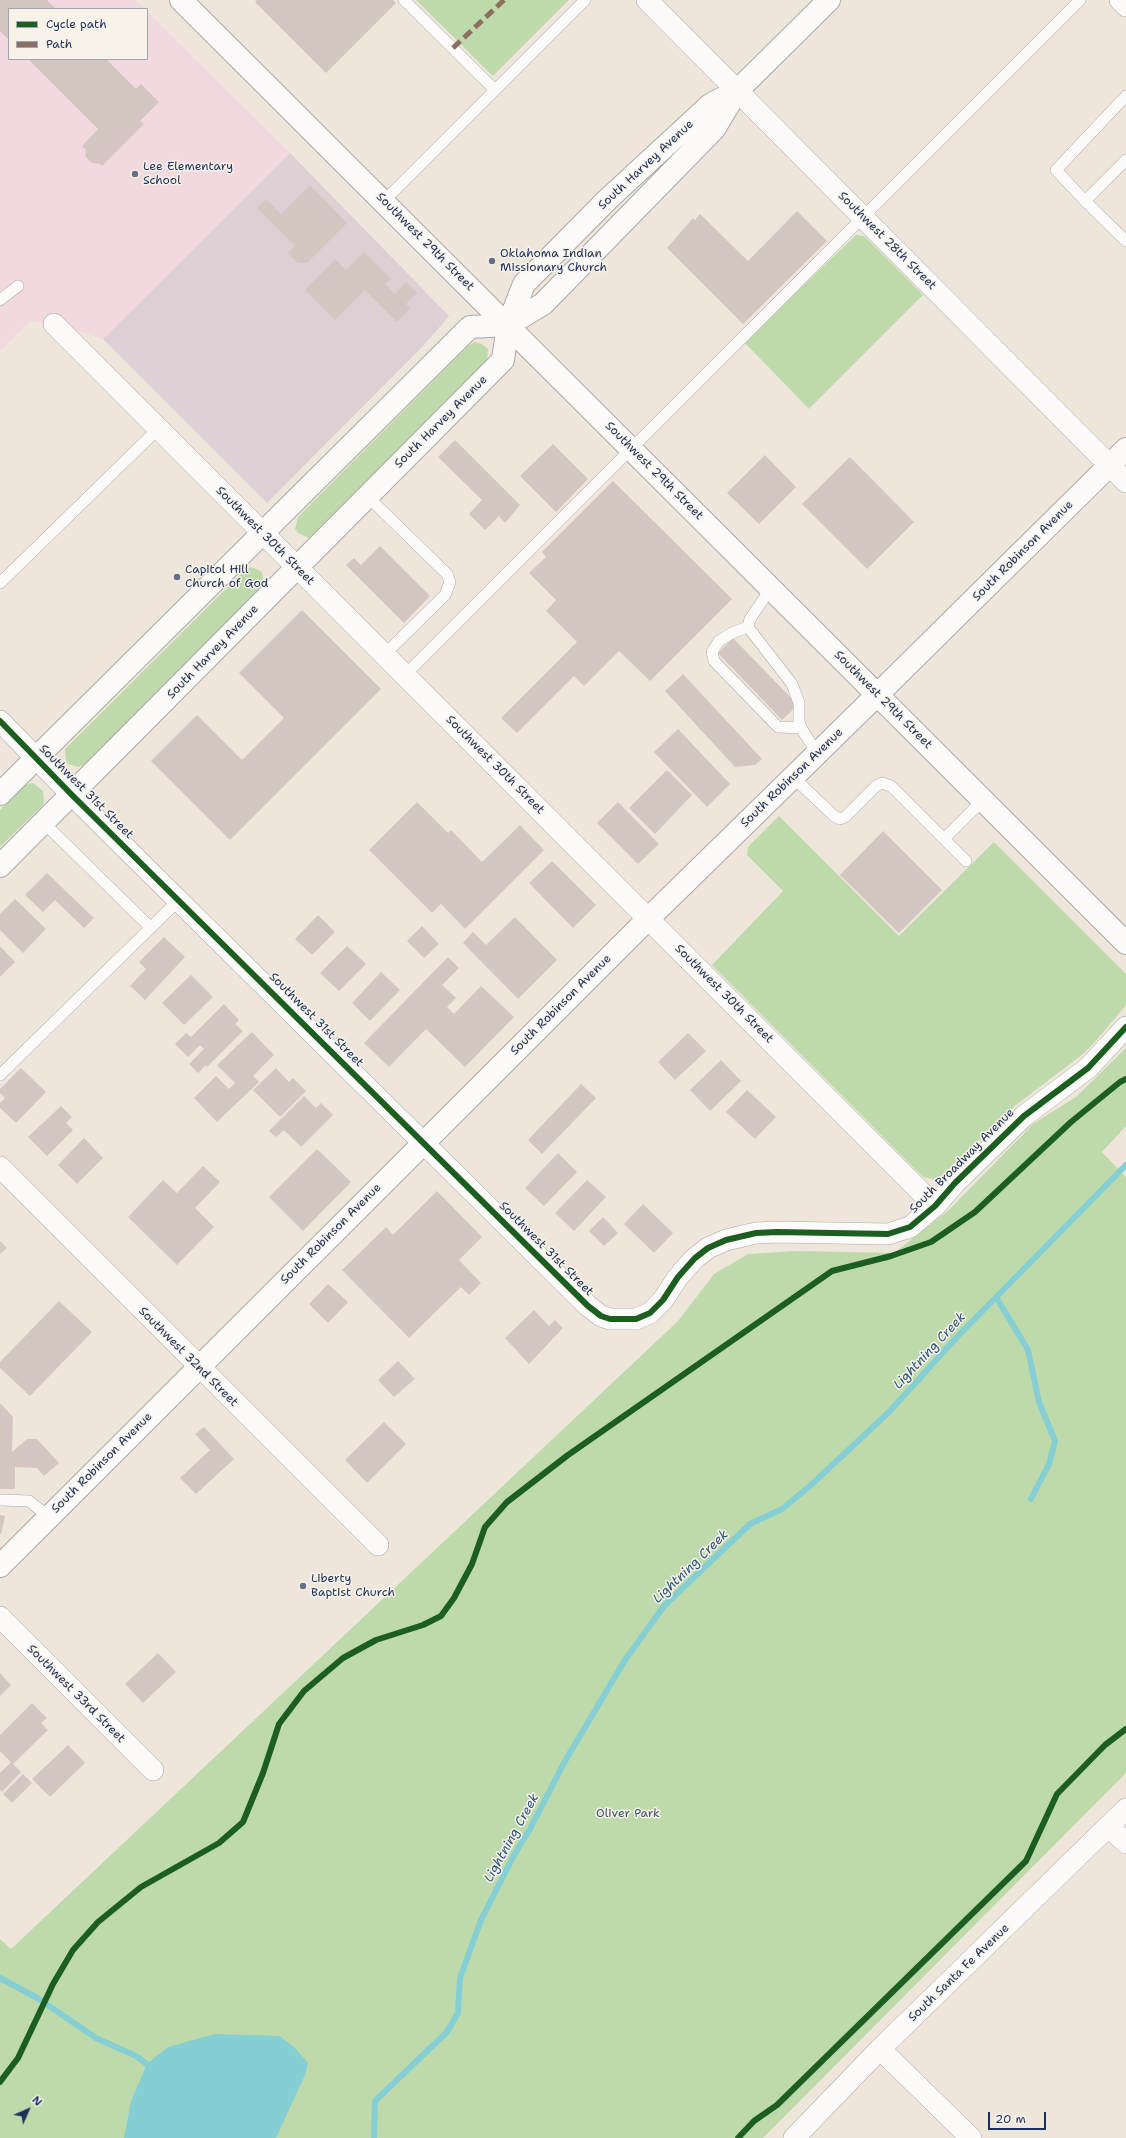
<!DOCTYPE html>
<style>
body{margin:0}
#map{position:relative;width:1126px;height:2138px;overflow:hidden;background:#eee6db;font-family:"Shantell Sans",sans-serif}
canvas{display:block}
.legend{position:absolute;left:8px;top:8px;width:140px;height:52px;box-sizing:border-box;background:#f7f3e8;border:1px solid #9fa5b1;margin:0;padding:5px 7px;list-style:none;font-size:12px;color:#1b2f5e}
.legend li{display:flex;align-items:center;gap:8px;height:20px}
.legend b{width:20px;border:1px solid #9fa5b1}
.north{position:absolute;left:8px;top:2090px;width:40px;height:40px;-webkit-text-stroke:3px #f7f3e8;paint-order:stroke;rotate:45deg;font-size:11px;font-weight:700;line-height:16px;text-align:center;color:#1b2f5e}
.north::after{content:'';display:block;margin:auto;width:14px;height:18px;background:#1b2f5e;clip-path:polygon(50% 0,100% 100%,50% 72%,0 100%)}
.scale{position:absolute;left:988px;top:2112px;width:58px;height:18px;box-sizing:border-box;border:2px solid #1b2f5e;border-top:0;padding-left:5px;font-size:12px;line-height:14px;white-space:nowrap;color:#1b2f5e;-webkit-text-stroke:3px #f7f3e8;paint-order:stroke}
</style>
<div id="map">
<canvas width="1126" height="2138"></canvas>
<ul class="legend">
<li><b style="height:5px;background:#1b5e20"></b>Cycle path</li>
<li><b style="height:5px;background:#8d6e63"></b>Path</li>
</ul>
<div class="north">N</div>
<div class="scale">20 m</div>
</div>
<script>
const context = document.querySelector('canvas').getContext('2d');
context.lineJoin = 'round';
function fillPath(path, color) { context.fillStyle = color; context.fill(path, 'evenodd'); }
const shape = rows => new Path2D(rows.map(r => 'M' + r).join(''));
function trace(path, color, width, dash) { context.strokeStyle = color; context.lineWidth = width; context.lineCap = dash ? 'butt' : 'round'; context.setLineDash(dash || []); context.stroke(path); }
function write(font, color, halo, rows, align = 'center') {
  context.font = font + ' "Shantell Sans",sans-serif'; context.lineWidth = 3; context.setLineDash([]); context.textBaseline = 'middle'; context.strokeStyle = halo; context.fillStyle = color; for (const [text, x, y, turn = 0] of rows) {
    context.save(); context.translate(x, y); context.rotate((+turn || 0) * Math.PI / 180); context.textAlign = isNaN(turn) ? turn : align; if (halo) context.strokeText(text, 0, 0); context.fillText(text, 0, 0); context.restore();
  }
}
const built = shape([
 [0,0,136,0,145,9,9,9,9,59,147,59,147,11,290,153,103,339,54,324,30,321,0,351]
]);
const industrial = shape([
 [290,153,449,316,423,346,267,503,103,339]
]);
const green = shape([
 [416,0,569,0,493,76],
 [856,235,864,236,923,295,809,409,744,342],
 [475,342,482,344,488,349,487,363,314,535,309,538,298,533,295,529,298,517,469,345],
 [251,567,261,571,263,576,262,587,84,765,78,767,68,764,66,760,65,749,246,569],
 [33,783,43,791,44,804,0,847,0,810,25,785],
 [779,816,899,936,994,842,1126,974,1126,1005,1094,1043,1083,1054,1016,1105,937,1180,923,1177,712,965,783,891,747,855,748,847],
 [1126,1048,1126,1126,1102,1152,1126,1177,1126,1773,763,2138,0,2138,0,1939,11,1949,678,1321,714,1274,748,1254,796,1251,894,1253,949,1210,1033,1124,1076,1097]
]);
const water = shape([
 [215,2034,280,2036,296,2049,308,2063,305,2075,276,2138,124,2138,131,2101,147,2064,168,2047]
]);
const stream = shape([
 [996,1297,1028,1350,1039,1402,1055,1441,1049,1464,1031,1499],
 [0,1978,39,1999,96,2038,136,2056,147,2064],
 [374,2138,375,2101,447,2032,458,2013,460,1978,481,1920,514,1855,530,1829,565,1761,625,1660,664,1606,750,1524,782,1509,811,1485,889,1412,957,1337,1126,1165]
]);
const building = shape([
 [0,0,47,0,56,9,9,9,9,40,0,31],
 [257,0,393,0,396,3,326,73,255,2],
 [28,59,106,59,136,89,141,84,159,102,140,121,144,124,102,166,100,164,92,163,85,156,86,150,82,146,98,129],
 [310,185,347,223,307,263,298,263,288,253,295,246,257,208,266,199,281,214],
 [797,211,827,241,743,324,667,248,693,218,695,220,700,214,748,261],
 [364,252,391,279,385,284,395,294,406,282,417,293,406,304,410,309,397,322,365,290,335,320,305,290,335,259,346,270],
 [455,440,520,505,505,523,499,516,485,530,469,514,482,500,438,457],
 [553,444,588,479,556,512,520,476],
 [765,455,796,487,759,524,727,493],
 [850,457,914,522,867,569,802,504],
 [613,481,732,599,650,681,619,651,584,686,574,676,517,733,501,718,577,642,546,611,556,600,529,573,546,557,542,552],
 [380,546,430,596,404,623,346,565,354,558,361,565],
 [302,610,381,689,230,840,151,761,197,715,242,760,284,718,239,673],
 [733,638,798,705,782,720,718,653],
 [683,674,762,759,755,765,735,767,665,691],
 [678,729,730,784,707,807,654,752],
 [667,770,692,795,655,834,629,808],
 [417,802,448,833,451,830,482,862,520,825,544,850,465,929,441,904,432,913,369,850],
 [618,802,659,844,638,864,597,823],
 [883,831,942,890,899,933,840,875],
 [552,861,596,905,573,928,529,883],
 [47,873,94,918,84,928,55,900,43,912,25,895],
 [15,899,46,929,23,953,0,930,0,914],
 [318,915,335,932,312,955,295,939],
 [515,917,557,960,518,999,463,943,473,932,486,945],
 [422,926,439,944,424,958,407,941],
 [164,937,185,957,145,1000,130,986,146,969,139,962],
 [0,946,15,962,0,977],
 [347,946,366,964,339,991,320,973],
 [448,957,459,968,442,985,456,998,447,1007,454,1014,481,986,514,1017,465,1067,426,1029,389,1067,364,1043],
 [381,972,400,990,370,1021,352,1003],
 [191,975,213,997,184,1025,162,1003],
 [224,1004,239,1020,235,1024,243,1031,207,1067,206,1065,198,1073,189,1064,204,1049,200,1045,188,1057,175,1044,186,1033,191,1037],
 [252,1032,274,1055,253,1076,259,1082,217,1122,194,1098,216,1076,229,1089,235,1083,217,1065],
 [688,1033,706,1051,675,1080,658,1062],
 [721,1060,741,1081,710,1111,690,1090],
 [21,1068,46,1092,16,1123,0,1108,0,1103,5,1098,0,1093,0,1089],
 [276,1068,289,1082,293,1078,306,1091,280,1117,253,1090],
 [581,1084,596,1098,542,1154,528,1140],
 [747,1090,776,1117,755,1139,726,1112],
 [304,1096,316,1108,321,1103,333,1115,301,1147,284,1130,276,1137,269,1131],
 [61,1106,72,1117,66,1123,73,1130,47,1156,28,1137],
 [84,1138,103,1158,77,1184,58,1165],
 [317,1149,351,1182,303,1231,269,1197],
 [558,1153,577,1172,544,1206,525,1188],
 [203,1166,220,1182,195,1208,214,1227,177,1265,128,1217,163,1180,177,1193],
 [587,1180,606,1197,574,1231,555,1213],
 [437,1191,482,1237,459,1260,481,1283,469,1295,461,1287,409,1338,342,1270,386,1227,393,1235],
 [643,1204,673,1233,654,1253,624,1224],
 [603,1217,618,1233,604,1246,589,1231],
 [0,1241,7,1248,0,1254],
 [328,1284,348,1302,328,1323,309,1304],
 [59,1301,92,1332,30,1396,0,1368,0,1362],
 [534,1310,549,1326,555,1320,563,1328,529,1364,505,1338],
 [398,1361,415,1379,394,1397,378,1380],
 [0,1403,13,1417,12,1452,27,1439,37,1439,59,1463,44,1476,37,1468,15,1467,15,1489,0,1489],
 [384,1422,406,1444,367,1483,345,1460],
 [204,1427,234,1459,196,1494,180,1478,210,1450,195,1434],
 [0,1515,5,1516,1,1534,0,1534],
 [158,1653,176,1672,143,1703,125,1684],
 [0,1673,11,1685,0,1696],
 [32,1703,47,1718,41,1723,48,1730,13,1764,21,1772,2,1792,0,1790,0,1773,11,1762,0,1751,0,1735],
 [68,1745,85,1763,50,1797,32,1779],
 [23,1774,32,1783,12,1803,3,1794]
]);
const service = shape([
 [404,0,494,89],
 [1126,160,1085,201,1126,241],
 [384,201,585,0],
 [1085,201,1056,170,1126,96],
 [0,300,18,286],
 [367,496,447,574,450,582,445,595,384,655],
 [0,583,158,429],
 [771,588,750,619,748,627,792,684,799,703,799,721,801,728,817,753],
 [748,627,732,633,719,641,712,652,714,661,778,727,801,728],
 [405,675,1080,0],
 [793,777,834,816,840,819,845,817,876,786,882,783,891,786,944,839,983,800],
 [44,823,151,928],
 [944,839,966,861],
 [0,1075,179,900],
 [0,1500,29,1501,49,1517]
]);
const minor = shape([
 [647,0,1126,482],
 [1120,0,1126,6],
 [54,324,935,1206],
 [0,721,72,795,588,1306,601,1316,610,1319,636,1319,650,1313,663,1300,678,1277,695,1258,708,1248,726,1240,756,1233,777,1232,888,1234,910,1227,935,1206,955,1183,1024,1116,1088,1068,1126,1027],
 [0,1167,378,1545],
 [0,1617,153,1770],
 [1109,1827,1126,1843],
 [880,2049,971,2138],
 [794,2138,880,2049,1126,1809]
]);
const tertiary = shape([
 [0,794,470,327,508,325,543,304,714,129,737,91,829,0],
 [0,866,503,360,508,325,524,284,608,199,710,105,736,91],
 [0,1566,649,918,878,694]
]);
const secondary = shape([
 [181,0,1126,943],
 [878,694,1126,449]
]);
const quiet = shape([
 [453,48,504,0]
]);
const cycleway = shape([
 [0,721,72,795,588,1306,601,1316,610,1319,636,1319,650,1313,663,1300,678,1277,695,1258,708,1248,726,1240,756,1233,777,1232,888,1234,910,1227,935,1206,955,1183,1024,1116,1088,1068,1126,1027],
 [0,2082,18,2058,53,1984,73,1950,98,1922,141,1887,219,1843,243,1822,263,1773,279,1724,304,1691,343,1658,376,1640,423,1625,441,1616,454,1598,472,1564,485,1527,507,1502,568,1455,832,1271,891,1256,931,1242,975,1212,1071,1122,1120,1082,1126,1079],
 [738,2138,754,2121,777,2105,1026,1861,1057,1794,1105,1745,1126,1729]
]);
const markers = [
 [135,174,4,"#656f8a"],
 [492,261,4,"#656f8a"],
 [177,577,4,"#656f8a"],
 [303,1586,4,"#656f8a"]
];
const streetNames = [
 ["South Harvey Avenue",646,165,-43],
 ["Southwest 28th Street",887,241,45],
 ["Southwest 29th Street",425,242,45],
 ["South Harvey Avenue",441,422,-45],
 ["Southwest 29th Street",654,471,45],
 ["Southwest 30th Street",265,536,45],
 ["South Robinson Avenue",1023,551,-45],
 ["South Harvey Avenue",213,652,-46],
 ["Southwest 29th Street",883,700,45],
 ["Southwest 30th Street",495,765,45],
 ["South Robinson Avenue",792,778,-44],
 ["Southwest 31st Street",86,792,45],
 ["Southwest 30th Street",724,994,45],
 ["South Robinson Avenue",561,1005,-45],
 ["Southwest 31st Street",316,1020,45],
 ["South Broadway Avenue",962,1161,-45],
 ["South Robinson Avenue",331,1234,-45],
 ["Southwest 31st Street",546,1249,45],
 ["Southwest 32nd Street",188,1357,45],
 ["South Robinson Avenue",102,1463,-45],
 ["Southwest 33rd Street",76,1694,45],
 ["South Santa Fe Avenue",959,1973,-44]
];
const poiNames = [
 ["Lee Elementary",143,167],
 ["School",143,181],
 ["Oklahoma Indian",500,254],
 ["Missionary Church",500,268],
 ["Capitol Hill",185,570],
 ["Church of God",185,584],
 ["Liberty",311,1579],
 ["Baptist Church",311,1593]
];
const parkNames = [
 ["Oliver Park",628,1814]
];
const waterNames = [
 ["Lightning Creek",930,1351,-47],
 ["Lightning Creek",691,1567,-44],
 ["Lightning Creek",512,1838,-61]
];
fillPath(built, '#f1d9de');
fillPath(industrial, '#ddcfd4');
fillPath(green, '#bedaab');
fillPath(water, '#84ced4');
trace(stream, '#84ced4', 6);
fillPath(building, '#d3c6c0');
trace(service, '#aaa8a7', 12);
trace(minor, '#aaa8a7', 22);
trace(tertiary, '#aaa8a7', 24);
trace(secondary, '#aaa8a7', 24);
trace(service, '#fcfbfa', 11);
trace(minor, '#fcfbfa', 21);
trace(tertiary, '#fcfbfa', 22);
trace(secondary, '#fcfbfa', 22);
trace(quiet, '#8d6e63', 5, [10, 5]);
trace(cycleway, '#1b5e20', 6);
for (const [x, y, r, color] of markers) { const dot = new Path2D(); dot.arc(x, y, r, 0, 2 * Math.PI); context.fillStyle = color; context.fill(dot); trace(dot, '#f7f3e8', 1.5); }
write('12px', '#1b2f5e', '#f7f3e8', streetNames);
write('12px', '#1b2f5e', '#f7f3e8', poiNames, 'left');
write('12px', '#3a5767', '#f7f3e8', parkNames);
write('italic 13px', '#2a547b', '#f7f3e8', waterNames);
</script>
